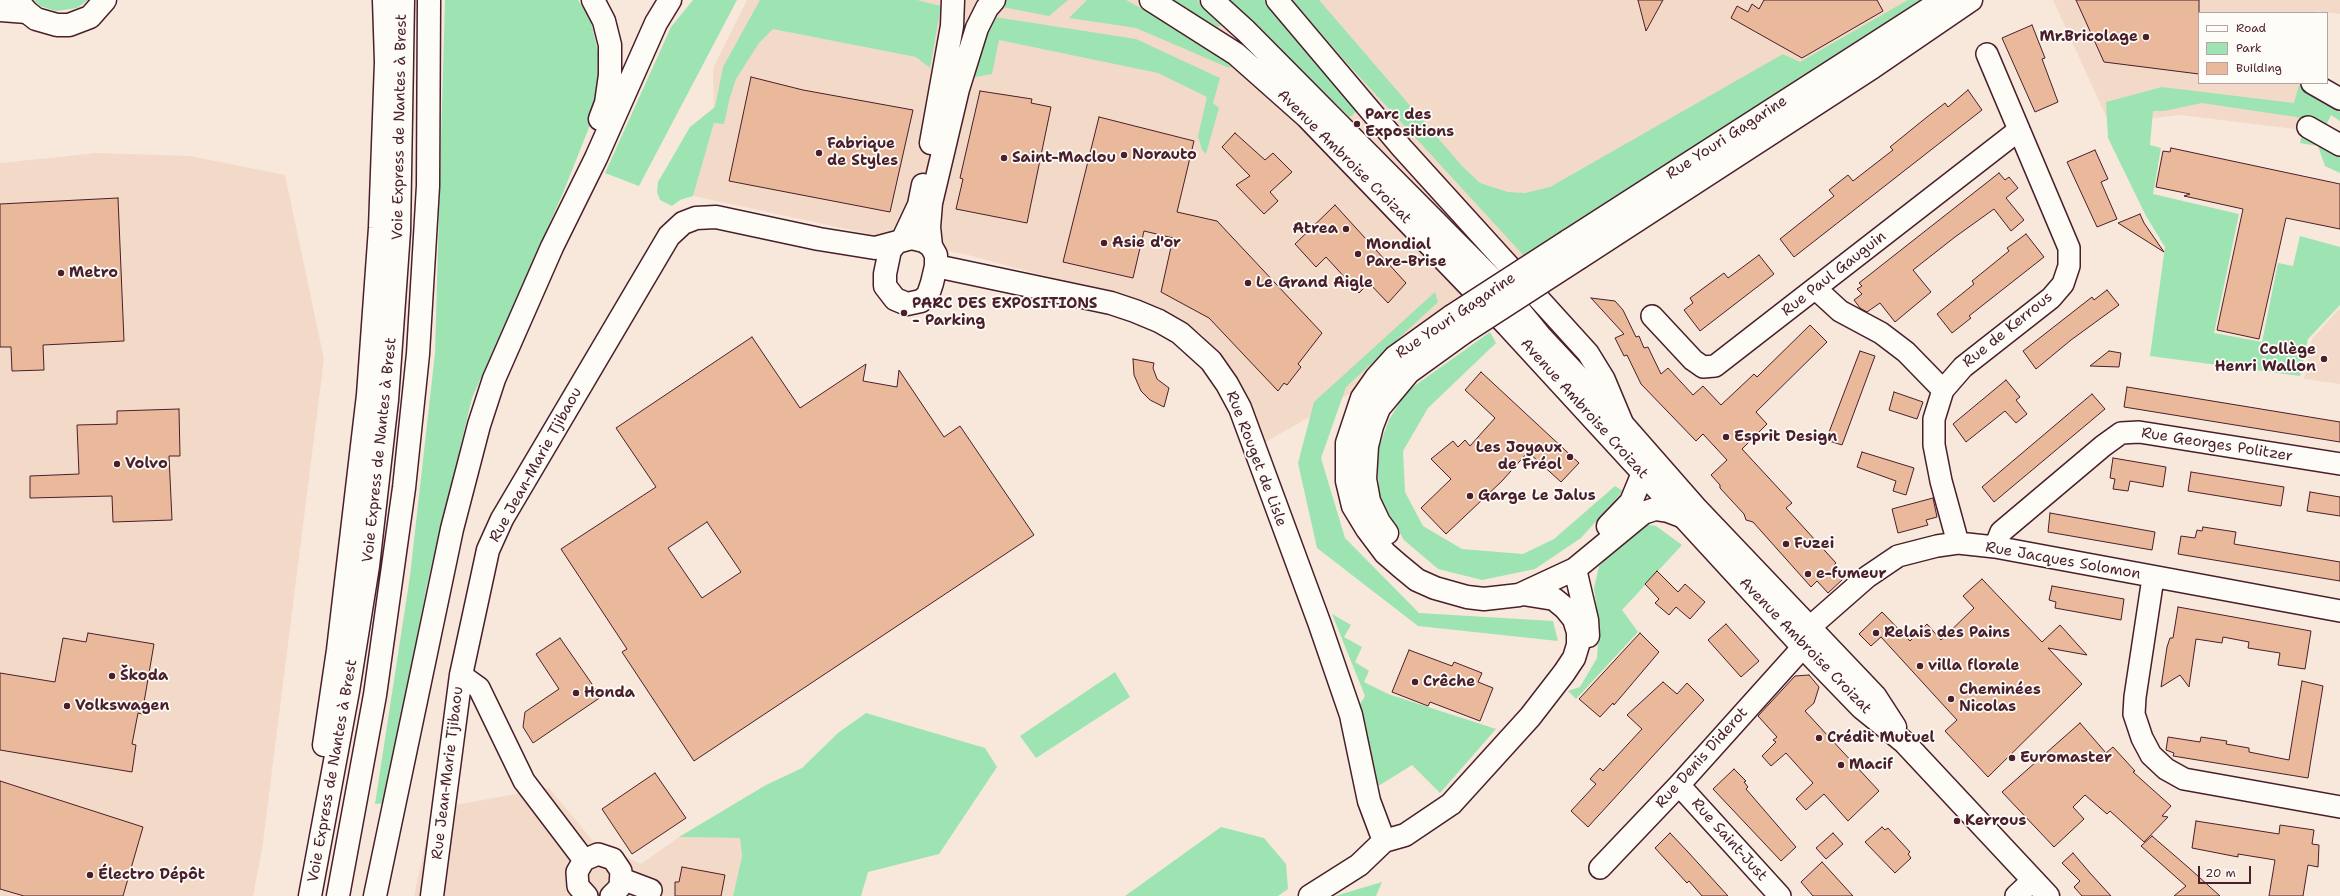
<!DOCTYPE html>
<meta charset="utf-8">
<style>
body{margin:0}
#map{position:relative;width:2340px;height:896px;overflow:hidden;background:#f7e8db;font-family:"Shantell Sans",sans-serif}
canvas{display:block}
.legend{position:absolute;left:2198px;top:12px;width:130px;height:72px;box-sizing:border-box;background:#fdfcf7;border:1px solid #b5a4a5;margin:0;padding:5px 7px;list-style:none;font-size:12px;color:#4a1f2b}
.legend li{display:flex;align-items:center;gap:8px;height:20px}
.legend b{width:20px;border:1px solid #b5a4a5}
.scale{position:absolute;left:2198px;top:866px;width:53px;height:18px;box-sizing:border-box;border:2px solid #4a1f2b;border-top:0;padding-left:5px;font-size:12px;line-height:14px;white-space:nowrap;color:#4a1f2b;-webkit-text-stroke:3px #fdfcf7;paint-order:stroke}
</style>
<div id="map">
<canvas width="2340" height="896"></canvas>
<ul class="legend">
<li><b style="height:5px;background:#fdfcf7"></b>Road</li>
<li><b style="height:11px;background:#9de4b2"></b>Park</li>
<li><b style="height:11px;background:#eab99b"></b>Building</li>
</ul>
<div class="scale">20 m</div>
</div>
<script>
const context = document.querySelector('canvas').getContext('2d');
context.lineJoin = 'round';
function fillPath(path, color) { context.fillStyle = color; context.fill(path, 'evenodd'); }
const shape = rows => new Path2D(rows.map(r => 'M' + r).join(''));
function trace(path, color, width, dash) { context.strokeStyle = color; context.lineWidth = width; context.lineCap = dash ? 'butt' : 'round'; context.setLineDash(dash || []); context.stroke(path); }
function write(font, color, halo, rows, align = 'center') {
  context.font = font + ' "Shantell Sans",sans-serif'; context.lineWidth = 3.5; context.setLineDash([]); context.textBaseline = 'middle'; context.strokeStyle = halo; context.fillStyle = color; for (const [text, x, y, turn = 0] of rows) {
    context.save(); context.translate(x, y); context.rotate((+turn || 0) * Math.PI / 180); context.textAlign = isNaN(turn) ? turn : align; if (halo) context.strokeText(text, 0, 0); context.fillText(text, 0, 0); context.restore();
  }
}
const built = shape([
 [747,0,1944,0,1374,380,1264,443,1203,335,1157,306,972,256,693,196,714,122,713,68],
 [2053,0,2340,0,2340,14,2316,11,2316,13,2199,13,2199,83,2308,83,2303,130,2180,115,2109,123],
 [97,153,190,156,285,175,324,359,262,850,253,896,0,896,0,163],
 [2340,308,2340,384,2304,379,2312,339],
 [549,788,593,841,641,864,679,837,740,838,742,856,733,896,414,896,433,809]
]);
const green = shape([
 [34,0,88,0,77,8,56,11,40,6],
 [445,0,578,0,590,18,599,56,600,89,590,125,563,193,472,398,427,585,386,803,375,804,410,576,435,353],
 [693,0,737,0,639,186,605,173,671,27],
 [760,0,917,0,941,6,930,68,916,57,773,29,759,43,736,79,730,97,724,124,714,123,693,196,680,200,672,206,660,200,657,192,658,182,690,127,715,107,723,67],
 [1003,0,1068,0,1049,16,997,6],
 [1087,0,1126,0,1179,29,1231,66,1229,68,1136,28,1069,18],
 [1171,0,1197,0,1221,25,1218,27],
 [1223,0,1264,0,1359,109,1350,117,1285,55],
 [1292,0,1319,0,1463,167,1480,183,1508,192,1525,193,1550,187,1783,54,1800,62,1908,0,1923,0,1525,257,1345,61],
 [995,17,1136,39,1220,78,1213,103,1219,108,1206,154,1202,150,1198,136,1207,97,1158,73,999,40,992,74,975,77,979,50],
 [2299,85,2340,110,2340,121,2331,115,2324,130,2296,117,2202,103,2164,111,2153,111,2150,145,2161,148,2153,194,2239,214,2214,333,2262,342,2278,263,2293,266,2300,236,2340,247,2340,305,2308,339,2300,376,2150,356,2165,247,2146,216,2108,138,2106,102,2162,87,2294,103],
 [2306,134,2340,155,2340,173,2325,166,2318,146,2300,143,2301,138],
 [1435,292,1438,302,1346,387,1321,458,1345,538,1419,613,1553,621,1558,641,1418,626,1317,548,1298,463,1314,402],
 [1490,332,1496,343,1428,408,1403,451,1405,492,1423,526,1462,549,1523,554,1554,539,1615,486,1623,491,1581,538,1535,569,1482,580,1438,569,1404,540,1380,498,1376,455,1389,420,1406,392],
 [1642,524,1656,526,1682,545,1622,610,1638,632,1576,699,1568,691,1580,687,1597,658,1599,626,1594,588,1599,566],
 [1332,614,1351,625,1344,637,1362,647,1355,662,1369,671,1364,682,1388,694,1496,729,1440,793,1412,765,1380,785,1376,785,1359,706,1365,696],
 [1115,672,1130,697,1036,758,1020,736],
 [866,713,985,748,997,767,939,854,868,872,861,896,733,896,742,856,740,838,679,837,766,785,802,768,838,733],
 [1221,827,1264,838,1286,864,1288,889,1278,896,1125,896],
 [1382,882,1376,896,1335,896]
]);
const building = shape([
 [1638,0,1663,0,1646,31,1638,0],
 [1764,0,1877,0,1883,11,1802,58,1731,18,1737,6,1748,12,1752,4,1759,9,1764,0],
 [2076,0,2199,0,2199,74,2104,62,2076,0],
 [2032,25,2045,58,2042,59,2058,102,2035,112,2002,38,2032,25],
 [751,77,803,90,913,110,890,212,729,181,751,77],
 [1968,90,1982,110,1794,257,1780,239,1834,196,1829,190,1848,175,1853,181,1893,150,1890,147,1927,117,1945,103,1948,107,1968,90],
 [980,91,1032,99,1031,103,1051,107,1027,223,956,209,963,179,960,178,980,91],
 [1099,117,1194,141,1177,212,1217,221,1322,333,1298,364,1301,367,1287,385,1284,383,1278,391,1209,318,1161,292,1173,238,1144,231,1133,278,1063,262,1099,117],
 [1235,133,1265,160,1273,153,1292,172,1270,192,1278,201,1264,214,1236,185,1250,176,1222,147,1235,133],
 [2171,148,2340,184,2340,229,2286,218,2259,339,2217,330,2243,209,2184,196,2190,194,2156,187,2163,151,2170,152,2171,148],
 [2095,150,2108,179,2101,182,2117,219,2097,227,2067,162,2095,150],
 [1999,173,2005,180,2009,177,2018,188,2006,198,2024,220,2011,231,1994,209,1955,237,1913,270,1931,292,1895,322,1880,303,1867,312,1860,308,1854,300,1862,294,1857,289,1862,286,1859,283,1999,173],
 [118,198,124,341,43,345,44,370,12,371,11,347,0,347,0,204,118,198],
 [1335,205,1406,283,1388,303,1369,283,1359,293,1326,257,1316,267,1295,244,1335,205],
 [2140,214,2144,223,2164,252,2118,223,2140,214],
 [2026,234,2044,257,1969,316,1971,318,1952,333,1937,314,1974,284,1972,281,2009,251,2007,248,2026,234],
 [1759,255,1774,274,1700,331,1684,310,1693,303,1690,298,1724,273,1728,278,1759,255],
 [2107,290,2119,305,2071,340,2036,369,2023,351,2092,297,2094,300,2107,290],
 [1591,298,1615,301,1623,310,1636,337,1639,336,1644,348,1648,347,1661,374,1668,368,1693,395,1703,386,1721,405,1754,374,1757,377,1810,325,1827,342,1756,412,1767,424,1742,449,1792,503,1786,508,1836,563,1832,567,1843,579,1828,593,1817,581,1811,587,1753,522,1746,520,1744,514,1720,488,1720,485,1711,475,1727,460,1703,434,1696,441,1641,384,1627,355,1624,356,1615,338,1624,334,1591,298],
 [752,337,800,408,866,364,863,381,897,387,899,370,944,437,960,426,1034,535,694,761,622,652,627,649,561,549,656,487,616,428,752,337],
 [707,522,741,572,702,598,668,548,707,522],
 [1860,351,1875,356,1842,445,1826,440,1860,351],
 [2109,351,2121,353,2119,367,2090,366,2109,351],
 [1133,359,1154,363,1153,368,1157,379,1169,388,1164,407,1150,400,1141,391,1134,375,1133,359],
 [1481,372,1579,463,1561,482,1528,452,1502,481,1446,534,1421,508,1451,479,1431,459,1453,441,1458,447,1465,440,1470,446,1495,418,1465,390,1481,372],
 [2006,380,2020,397,2016,400,2027,414,2016,423,2005,411,1966,442,1953,424,2006,380],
 [2127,387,2340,422,2340,442,2124,407,2127,387],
 [1894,392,1923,402,1917,419,1889,410,1894,392],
 [2092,394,2105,409,1994,502,1982,487,2092,394],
 [179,409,180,456,169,456,172,520,113,522,112,496,30,498,30,476,79,474,77,425,117,424,117,411,179,409],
 [1862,452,1914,468,1906,495,1893,491,1896,481,1857,467,1862,452],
 [2113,458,2166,467,2163,487,2130,481,2128,491,2113,489,2115,479,2110,478,2113,458],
 [2191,472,2284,487,2281,506,2188,491,2191,472],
 [2310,492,2340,497,2340,516,2307,511,2310,492],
 [1933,498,1937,517,1926,520,1928,525,1898,533,1892,509,1933,498],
 [2050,513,2155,532,2152,550,2048,532,2050,513],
 [2203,527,2236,532,2234,544,2340,562,2340,581,2178,554,2181,536,2195,538,2197,530,2202,531,2203,527],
 [1657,571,1678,592,1685,584,1705,602,1690,619,1676,607,1669,615,1655,603,1659,599,1645,584,1657,571],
 [1982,579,2042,642,2060,625,2087,655,2048,648,2082,684,1988,777,1945,731,1957,720,1881,637,1871,646,1859,634,1882,612,1910,641,1927,624,1941,640,1974,608,1963,596,1982,579],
 [2052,586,2124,599,2121,620,2055,608,2056,602,2049,600,2052,586],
 [2178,607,2311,631,2305,669,2278,665,2280,653,2248,648,2249,642,2223,637,2222,643,2196,639,2189,687,2180,675,2161,687,2167,647,2170,638,2173,638,2178,607],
 [1726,624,1759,661,1741,677,1708,640,1726,624],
 [88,633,154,644,142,714,138,713,132,744,136,745,132,772,0,750,0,673,55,682,63,638,86,642,88,633],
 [1640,633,1659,652,1614,705,1613,703,1600,717,1579,699,1640,633],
 [560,638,601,697,533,743,523,727,525,712,559,689,536,654,560,638],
 [1409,650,1452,666,1454,662,1482,673,1478,682,1493,688,1480,721,1430,702,1428,706,1392,692,1409,650],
 [1809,675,1819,687,1814,703,1805,711,1879,791,1848,821,1824,794,1806,810,1796,799,1813,783,1786,753,1771,766,1762,756,1776,742,1773,740,1777,737,1758,716,1795,676,1809,675],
 [2302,681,2323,686,2308,778,2173,756,2174,753,2166,750,2168,737,2200,742,2201,737,2227,741,2226,744,2249,748,2249,752,2289,760,2302,681],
 [1663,682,1677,694,1687,683,1704,700,1588,827,1571,811,1596,784,1590,779,1600,768,1603,771,1642,729,1627,715,1663,682],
 [2080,723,2106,753,2113,747,2135,771,2133,772,2171,806,2162,816,2168,817,2144,842,2110,811,2107,814,2085,795,2073,807,2084,819,2054,847,2002,792,2080,723],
 [1734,769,1746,781,1744,782,1748,787,1746,789,1796,847,1781,861,1713,789,1734,769],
 [655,773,686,818,632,854,602,809,655,773],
 [0,781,143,827,123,896,24,896,0,889,0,781],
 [2196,821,2279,834,2280,825,2314,830,2312,844,2319,845,2318,867,2308,865,2303,896,2269,896,2275,860,2238,854,2238,857,2192,848,2196,821],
 [1882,827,1885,830,1888,828,1910,852,1908,854,1911,858,1895,873,1865,842,1882,827],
 [1670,833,1688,852,1728,896,1702,896,1689,881,1687,883,1655,848,1670,833],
 [1833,833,1843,844,1826,859,1816,848,1833,833],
 [2152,836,2189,868,2220,896,2174,896,2186,886,2141,846,2152,836],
 [2073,853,2090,873,2111,896,2082,896,2074,887,2080,881,2062,863,2073,853],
 [1822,862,1853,896,1813,896,1801,882,1822,862],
 [682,867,725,875,721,896,675,896,675,882,679,882,682,867]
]);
const minor = shape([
 [1277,0,1402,148,1588,353,1604,379,1622,422],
 [2312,83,2340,99],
 [2308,127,2340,145],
 [1816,289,1840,311,1881,333,1906,352,1943,390],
 [1652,316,1693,360,1703,367,1715,366,2019,130],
 [1958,543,1941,481,1934,445,1934,419,1943,390,1963,367,2051,298,2063,284,2069,266,2069,248,1987,54],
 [1995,547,2001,532,2103,446,2121,433,2139,432,2340,464],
 [2153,578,2135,697,2134,714,2142,738,2151,755,2166,769,2184,779,2340,807],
 [461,675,479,688,524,781,584,860],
 [1679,785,1780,896],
 [1600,868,1679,785,1803,647,1810,627,1867,577,1898,556,1937,546,1958,543,1995,547,2340,611],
 [622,879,651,890],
 [587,896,578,886,577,872,584,860,598,854,613,859,621,871,620,887,611,896],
 [2016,896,2033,880]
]);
const tertiary = shape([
 [0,10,27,12],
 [931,143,952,26,953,0],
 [903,239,919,205,923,185],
 [1568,241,1943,0],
 [931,246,929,227,931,203,958,89,977,28,987,8,994,0],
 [1579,258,1873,67,1971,0],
 [936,266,1111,303,1135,311,1159,321,1180,333,1211,361,1227,384,1240,408,1319,622,1351,715,1369,801,1384,841],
 [1452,316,1395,357,1376,378,1362,398,1347,443,1347,481,1353,506,1367,529,1385,553,1400,566,1417,580,1435,588,1467,597,1484,599,1519,595,1575,569,1643,513,1655,509,1668,511,1684,517],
 [1608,526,1631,502,1643,473,1644,456],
 [1387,533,1379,522,1369,501,1365,479,1367,446,1372,426,1379,408,1409,372,1463,333],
 [1575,569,1587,620,1588,636],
 [432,896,461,675,488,550,502,519,669,236,683,223,696,218,716,217,819,239,875,248,912,238,924,241,931,246,936,255,936,266,932,283,928,295,921,301,907,304,895,299,885,286,885,274,890,250,896,243],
 [1310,896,1359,865,1384,841,1405,835,1451,804,1530,717,1564,673,1574,658,1578,645,1578,632,1574,619,1565,608,1554,599,1523,594]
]);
const secondary = shape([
 [1151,0,1236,54,1307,117,1508,326,1803,647,1862,708,1904,742,2048,896],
 [1212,0,1246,31,1501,288,1540,336,1624,426,1695,507,1875,696,1895,727]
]);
const primary = shape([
 [17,0,27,12,36,19,57,25,69,25,90,17,105,0]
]);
const trunk = shape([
 [593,0,604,21,610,45,610,75,606,103,600,119],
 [324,745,338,650,368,395,380,228,386,62,384,0],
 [310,896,348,691,368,566,387,400,399,231,403,0],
 [338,896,375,695,404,488,418,354,428,186,429,0],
 [375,896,452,529,479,425,494,379,552,247,596,158,656,23,670,0]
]);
const tertiaryBridge = shape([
 [1452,316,1568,241],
 [1463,333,1579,258]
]);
const markers = [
 [2146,37,4,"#4a1f2b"],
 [1357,124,4,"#4a1f2b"],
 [819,153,4,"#4a1f2b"],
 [1124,155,4,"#4a1f2b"],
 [1004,158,4,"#4a1f2b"],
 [1346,229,4,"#4a1f2b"],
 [1104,243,4,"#4a1f2b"],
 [1358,254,4,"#4a1f2b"],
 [61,273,4,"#4a1f2b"],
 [1248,283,4,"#4a1f2b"],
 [904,313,4,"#4a1f2b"],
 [2324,359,4,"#4a1f2b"],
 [1726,437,4,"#4a1f2b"],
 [1570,457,4,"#4a1f2b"],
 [117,464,4,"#4a1f2b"],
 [1470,496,4,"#4a1f2b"],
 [1786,544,4,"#4a1f2b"],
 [1808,574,4,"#4a1f2b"],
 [1876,633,4,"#4a1f2b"],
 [1920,666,4,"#4a1f2b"],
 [112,676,4,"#4a1f2b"],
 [1415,682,4,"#4a1f2b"],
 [576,693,4,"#4a1f2b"],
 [1951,699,4,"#4a1f2b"],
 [67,706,4,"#4a1f2b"],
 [1819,738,4,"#4a1f2b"],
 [2012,758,4,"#4a1f2b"],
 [1841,765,4,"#4a1f2b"],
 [1957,821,4,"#4a1f2b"],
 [90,875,4,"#4a1f2b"]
];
const poiNames = [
 ["Mr.Bricolage",2138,37,"right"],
 ["Parc des",1365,115],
 ["Expositions",1365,132],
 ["Fabrique",827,144],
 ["de Styles",827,161],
 ["Norauto",1132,155],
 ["Saint-Maclou",1012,158],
 ["Atrea",1338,229,"right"],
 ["Asie d'or",1112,243],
 ["Mondial",1366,245],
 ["Pare-Brise",1366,262],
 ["Metro",69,273],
 ["Le Grand Aigle",1256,283],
 ["PARC DES EXPOSITIONS",912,304],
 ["- Parking",912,321],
 ["Collège",2316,350,"right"],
 ["Henri Wallon",2316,367,"right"],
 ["Esprit Design",1734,437],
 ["Les Joyaux",1562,448,"right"],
 ["de Fréol",1562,465,"right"],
 ["Volvo",125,464],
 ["Garge Le Jalus",1478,496],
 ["Fuzei",1794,544],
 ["e-fumeur",1816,574],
 ["Relais des Pains",1884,633],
 ["villa florale",1928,666],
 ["Škoda",120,676],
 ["Crêche",1423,682],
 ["Cheminées",1959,690],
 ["Nicolas",1959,707],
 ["Honda",584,693],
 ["Volkswagen",75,706],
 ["Crédit Mutuel",1827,738],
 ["Euromaster",2020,758],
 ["Macif",1849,765],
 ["Kerrous",1965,821],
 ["Électro Dépôt",98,875]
];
const streetNames = [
 ["Voie Express de Nantes à Brest",400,127,-89],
 ["Rue Youri Gagarine",1727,138,-33],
 ["Avenue Ambroise Croizat",1344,157,45],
 ["Rue Paul Gauguin",1834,274,-38],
 ["Rue Youri Gagarine",1456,316,-34],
 ["Rue de Kerrous",2008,330,-39],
 ["Avenue Ambroise Croizat",1584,409,48],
 ["Rue Georges Politzer",2217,445,9],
 ["Voie Express de Nantes à Brest",380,450,-84],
 ["Rue Rouget de Lisle",1256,459,69],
 ["Rue Jean-Marie Tjibaou",536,465,-61],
 ["Rue Jacques Solomon",2063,561,10],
 ["Avenue Ambroise Croizat",1805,646,46],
 ["Rue Denis Diderot",1702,758,-48],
 ["Voie Express de Nantes à Brest",333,771,-80],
 ["Rue Jean-Marie Tjibaou",448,773,-83],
 ["Rue Saint-Just",1729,840,48]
];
fillPath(built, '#f3dac8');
fillPath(green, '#9de4b2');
fillPath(building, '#eab99b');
trace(building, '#4a1f2b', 1);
trace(minor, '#4a1f2b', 24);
trace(tertiary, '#4a1f2b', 25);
trace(secondary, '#4a1f2b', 25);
trace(primary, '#4a1f2b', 25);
trace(trunk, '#4a1f2b', 25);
trace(minor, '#fdfcf7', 21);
trace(tertiary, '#fdfcf7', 22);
trace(secondary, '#fdfcf7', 22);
trace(primary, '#fdfcf7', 22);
trace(trunk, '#fdfcf7', 22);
trace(tertiaryBridge, '#4a1f2b', 25, []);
trace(tertiaryBridge, '#fdfcf7', 22);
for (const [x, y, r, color] of markers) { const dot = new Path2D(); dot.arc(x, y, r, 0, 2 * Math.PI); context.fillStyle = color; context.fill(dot); trace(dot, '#fdfcf7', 1.5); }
write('bold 15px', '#4a1f2b', '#fdfcf7', poiNames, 'left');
write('15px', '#4a1f2b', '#fdfcf7', streetNames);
</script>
